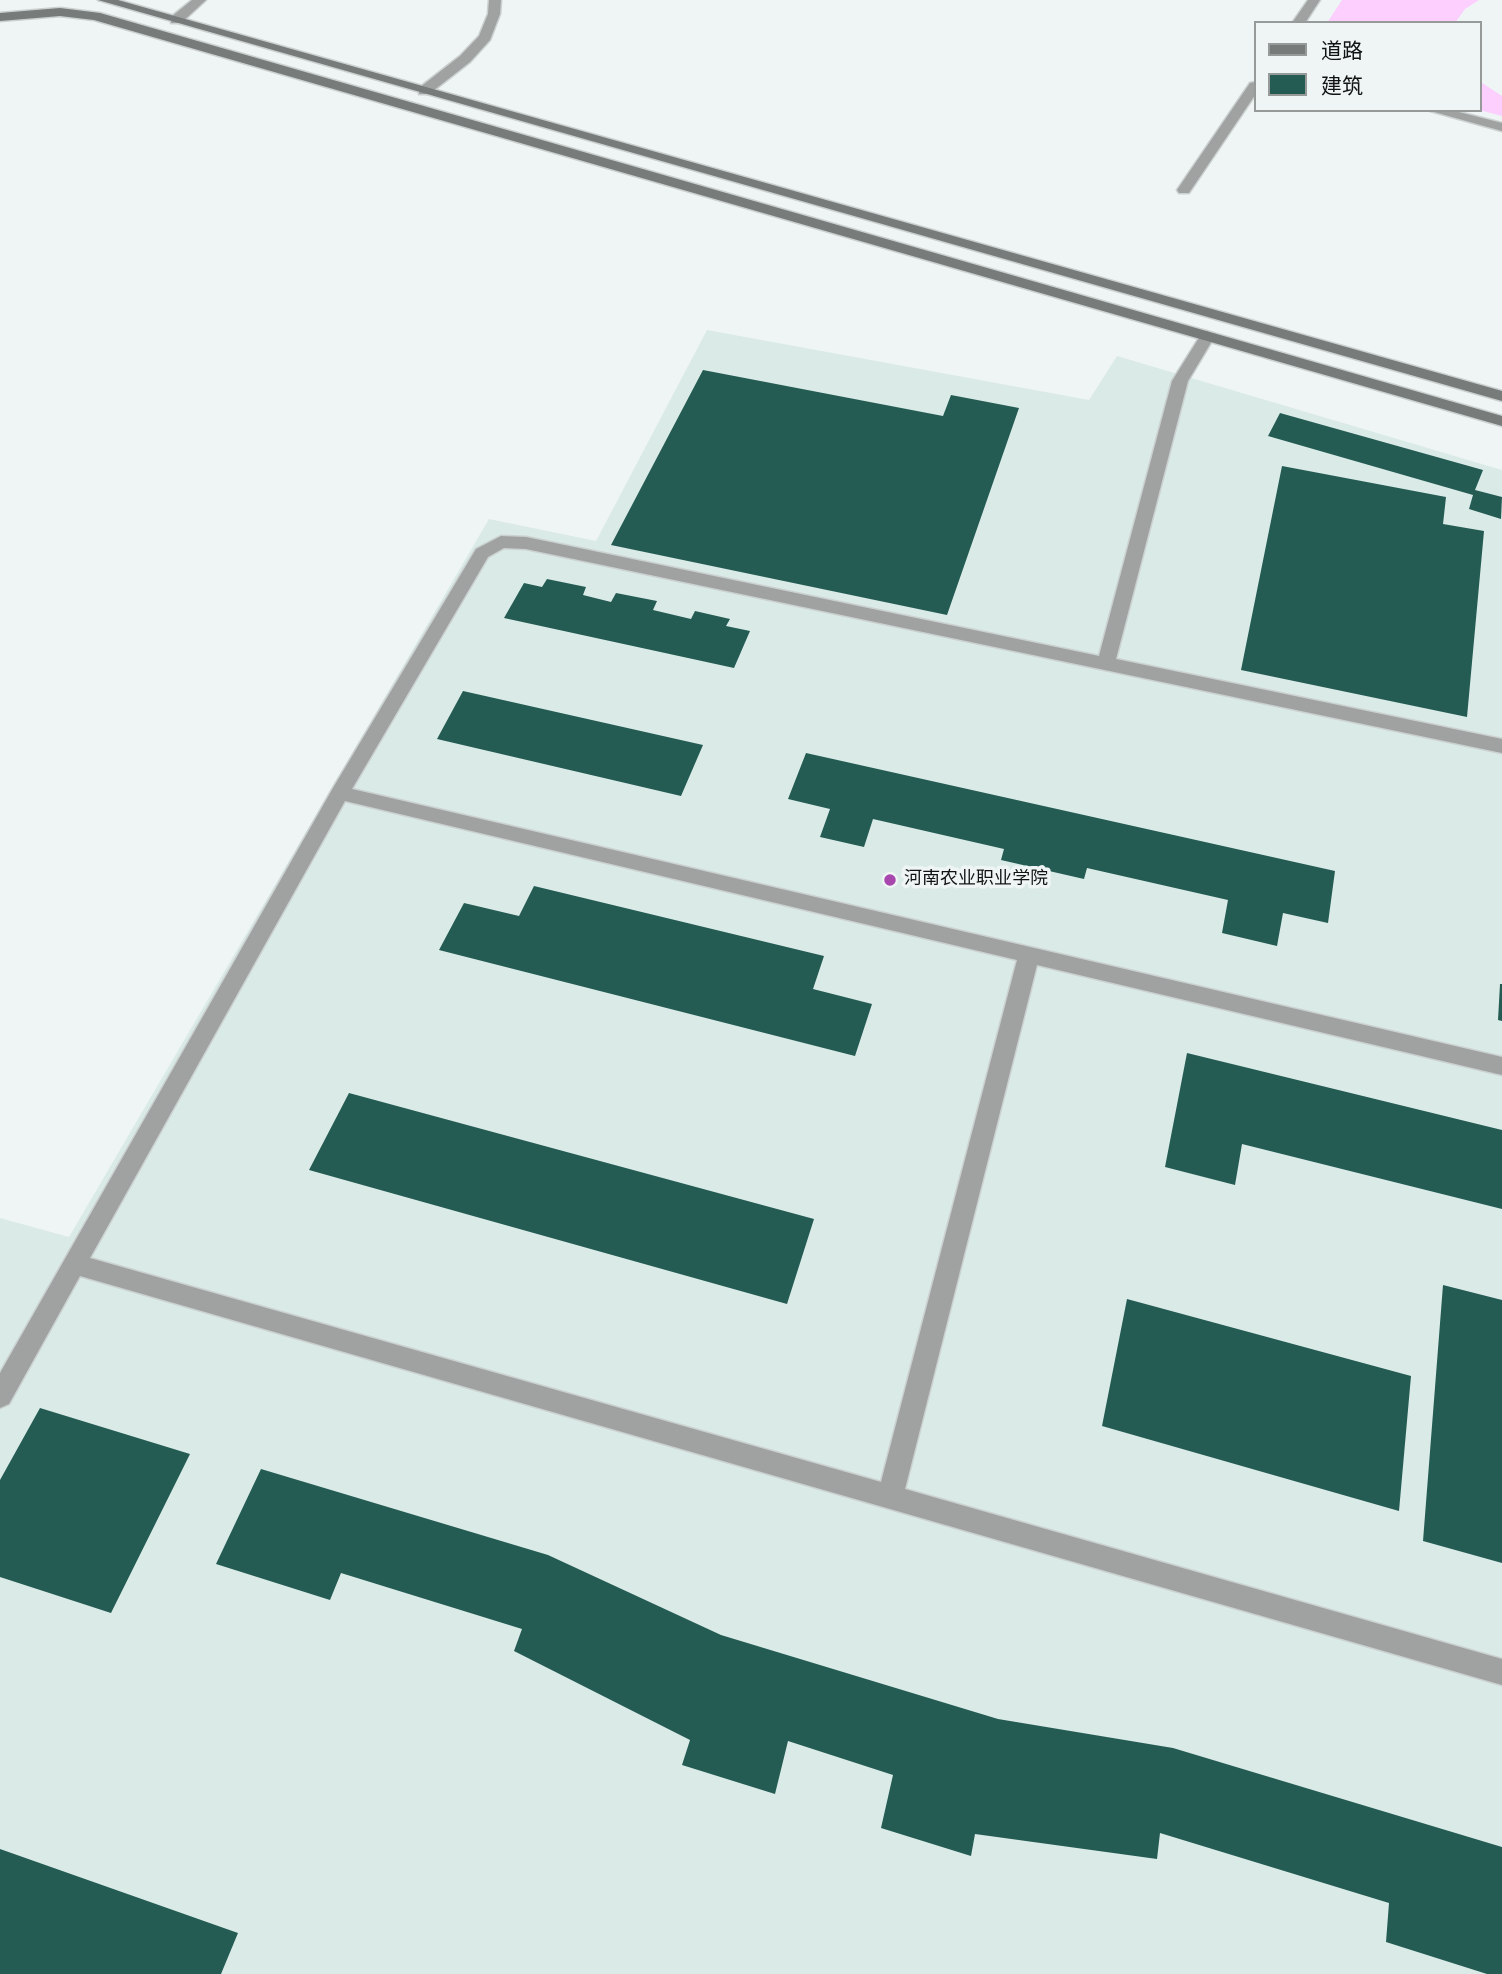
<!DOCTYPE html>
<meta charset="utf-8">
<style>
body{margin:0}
#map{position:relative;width:1502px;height:1974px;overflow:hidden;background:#eff5f4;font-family:"Titillium Web","Noto Sans SC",sans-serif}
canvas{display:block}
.legend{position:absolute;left:1254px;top:21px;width:228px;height:91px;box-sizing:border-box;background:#eff5f4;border:2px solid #969b9a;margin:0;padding:9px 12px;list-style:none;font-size:21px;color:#111312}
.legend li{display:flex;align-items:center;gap:14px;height:35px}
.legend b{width:35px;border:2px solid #969b9a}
</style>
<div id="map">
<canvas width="1502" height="1974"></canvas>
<ul class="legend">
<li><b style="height:9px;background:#777b7a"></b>道路</li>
<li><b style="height:19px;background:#245c54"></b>建筑</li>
</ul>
</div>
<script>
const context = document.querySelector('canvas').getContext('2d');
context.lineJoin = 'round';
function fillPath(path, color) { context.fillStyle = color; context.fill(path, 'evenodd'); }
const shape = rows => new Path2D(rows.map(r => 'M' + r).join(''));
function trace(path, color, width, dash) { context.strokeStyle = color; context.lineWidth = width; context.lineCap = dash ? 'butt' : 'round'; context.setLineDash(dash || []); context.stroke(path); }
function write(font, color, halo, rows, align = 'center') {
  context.font = font + ' "Titillium Web","Noto Sans SC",sans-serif'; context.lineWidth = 7; context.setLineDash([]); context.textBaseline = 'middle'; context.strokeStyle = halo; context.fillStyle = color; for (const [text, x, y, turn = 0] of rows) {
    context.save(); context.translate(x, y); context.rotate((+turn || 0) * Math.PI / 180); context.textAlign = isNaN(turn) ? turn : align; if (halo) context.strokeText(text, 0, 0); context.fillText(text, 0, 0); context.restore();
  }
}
const built = shape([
 [707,330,1089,400,1117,356,1502,470,1502,1974,0,1974,0,1218,69,1237,489,519,596,541]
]);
const green = shape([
 [1342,0,1479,0,1465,9,1455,23,1327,23],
 [1479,81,1502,96,1502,116,1479,110]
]);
const building = shape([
 [703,370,943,416,951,395,1019,408,947,615,611,545],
 [1280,413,1483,470,1475,490,1502,497,1501,519,1469,509,1473,495,1268,436],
 [1282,466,1446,497,1443,524,1484,531,1467,717,1241,670],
 [547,579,586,587,583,595,611,602,616,593,657,601,653,610,691,619,695,611,730,619,726,626,750,631,734,668,504,618,524,583,542,587],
 [463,691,703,745,681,796,437,739],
 [806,753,1335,871,1328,923,1283,913,1277,946,1222,933,1228,900,1087,868,1084,879,1001,860,1004,849,873,819,864,847,820,837,830,809,788,799],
 [534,886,824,956,813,989,872,1004,855,1056,439,950,464,903,519,916],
 [1500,984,1502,984,1502,1021,1498,1020],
 [1187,1053,1502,1130,1502,1209,1242,1144,1235,1185,1165,1167],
 [349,1093,814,1219,787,1304,309,1170],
 [1443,1285,1502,1300,1502,1563,1423,1541],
 [1127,1299,1411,1376,1399,1511,1102,1426],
 [40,1408,190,1454,111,1613,0,1577,0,1480],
 [261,1469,548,1555,721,1635,998,1719,1173,1748,1502,1847,1502,1974,1487,1974,1386,1942,1389,1903,1160,1833,1157,1859,975,1834,971,1856,881,1828,893,1775,788,1741,775,1794,682,1765,690,1740,514,1651,522,1629,341,1573,330,1600,216,1564],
 [0,1849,238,1933,221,1974,0,1974]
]);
const lane = shape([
 [489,0,501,0,500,14,490,40,470,62,429,94,419,94,419,88,460,56,479,36,488,14,489,0],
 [1308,0,1320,0,1305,23,1292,23,1308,0],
 [1255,82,1255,95,1191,190,1189,193,1179,193,1177,190,1250,83,1255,82],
 [1427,110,1451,110,1502,123,1502,131,1427,110],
 [1207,331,1215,336,1188,381,1116,659,1502,739,1502,753,526,549,504,548,488,557,352,789,1502,1057,1502,1075,1037,965,905,1489,1502,1659,1502,1685,80,1276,9,1404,0,1408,0,1373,333,788,476,549,501,536,526,537,1099,656,1172,381,1202,333,1207,331],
 [345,801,1017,960,881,1482,90,1258,345,801]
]);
const street = shape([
 [192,0,206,0,181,23,171,23,171,17,192,0]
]);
const secondary = shape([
 [98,0,118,0,1502,391,1502,401,98,0],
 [60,8,100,13,1502,416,1502,426,94,20,60,16,0,21,0,13,60,8]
]);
const markers = [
 [890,880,7,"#a848af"]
];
const poiNames = [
 ["河南农业职业学院",904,880]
];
fillPath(built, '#daeae7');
fillPath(green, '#fccffe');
fillPath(building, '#245c54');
trace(lane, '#cbd1d0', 3);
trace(street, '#cbd1d0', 3);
trace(secondary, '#cbd1d0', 3);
fillPath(lane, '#9fa2a1');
fillPath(street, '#9fa2a1');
fillPath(secondary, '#777b7a');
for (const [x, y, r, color] of markers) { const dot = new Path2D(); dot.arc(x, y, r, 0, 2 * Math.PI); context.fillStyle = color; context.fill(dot); trace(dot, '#eff5f4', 2.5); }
write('18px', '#111312', '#eff5f4', poiNames, 'left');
</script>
